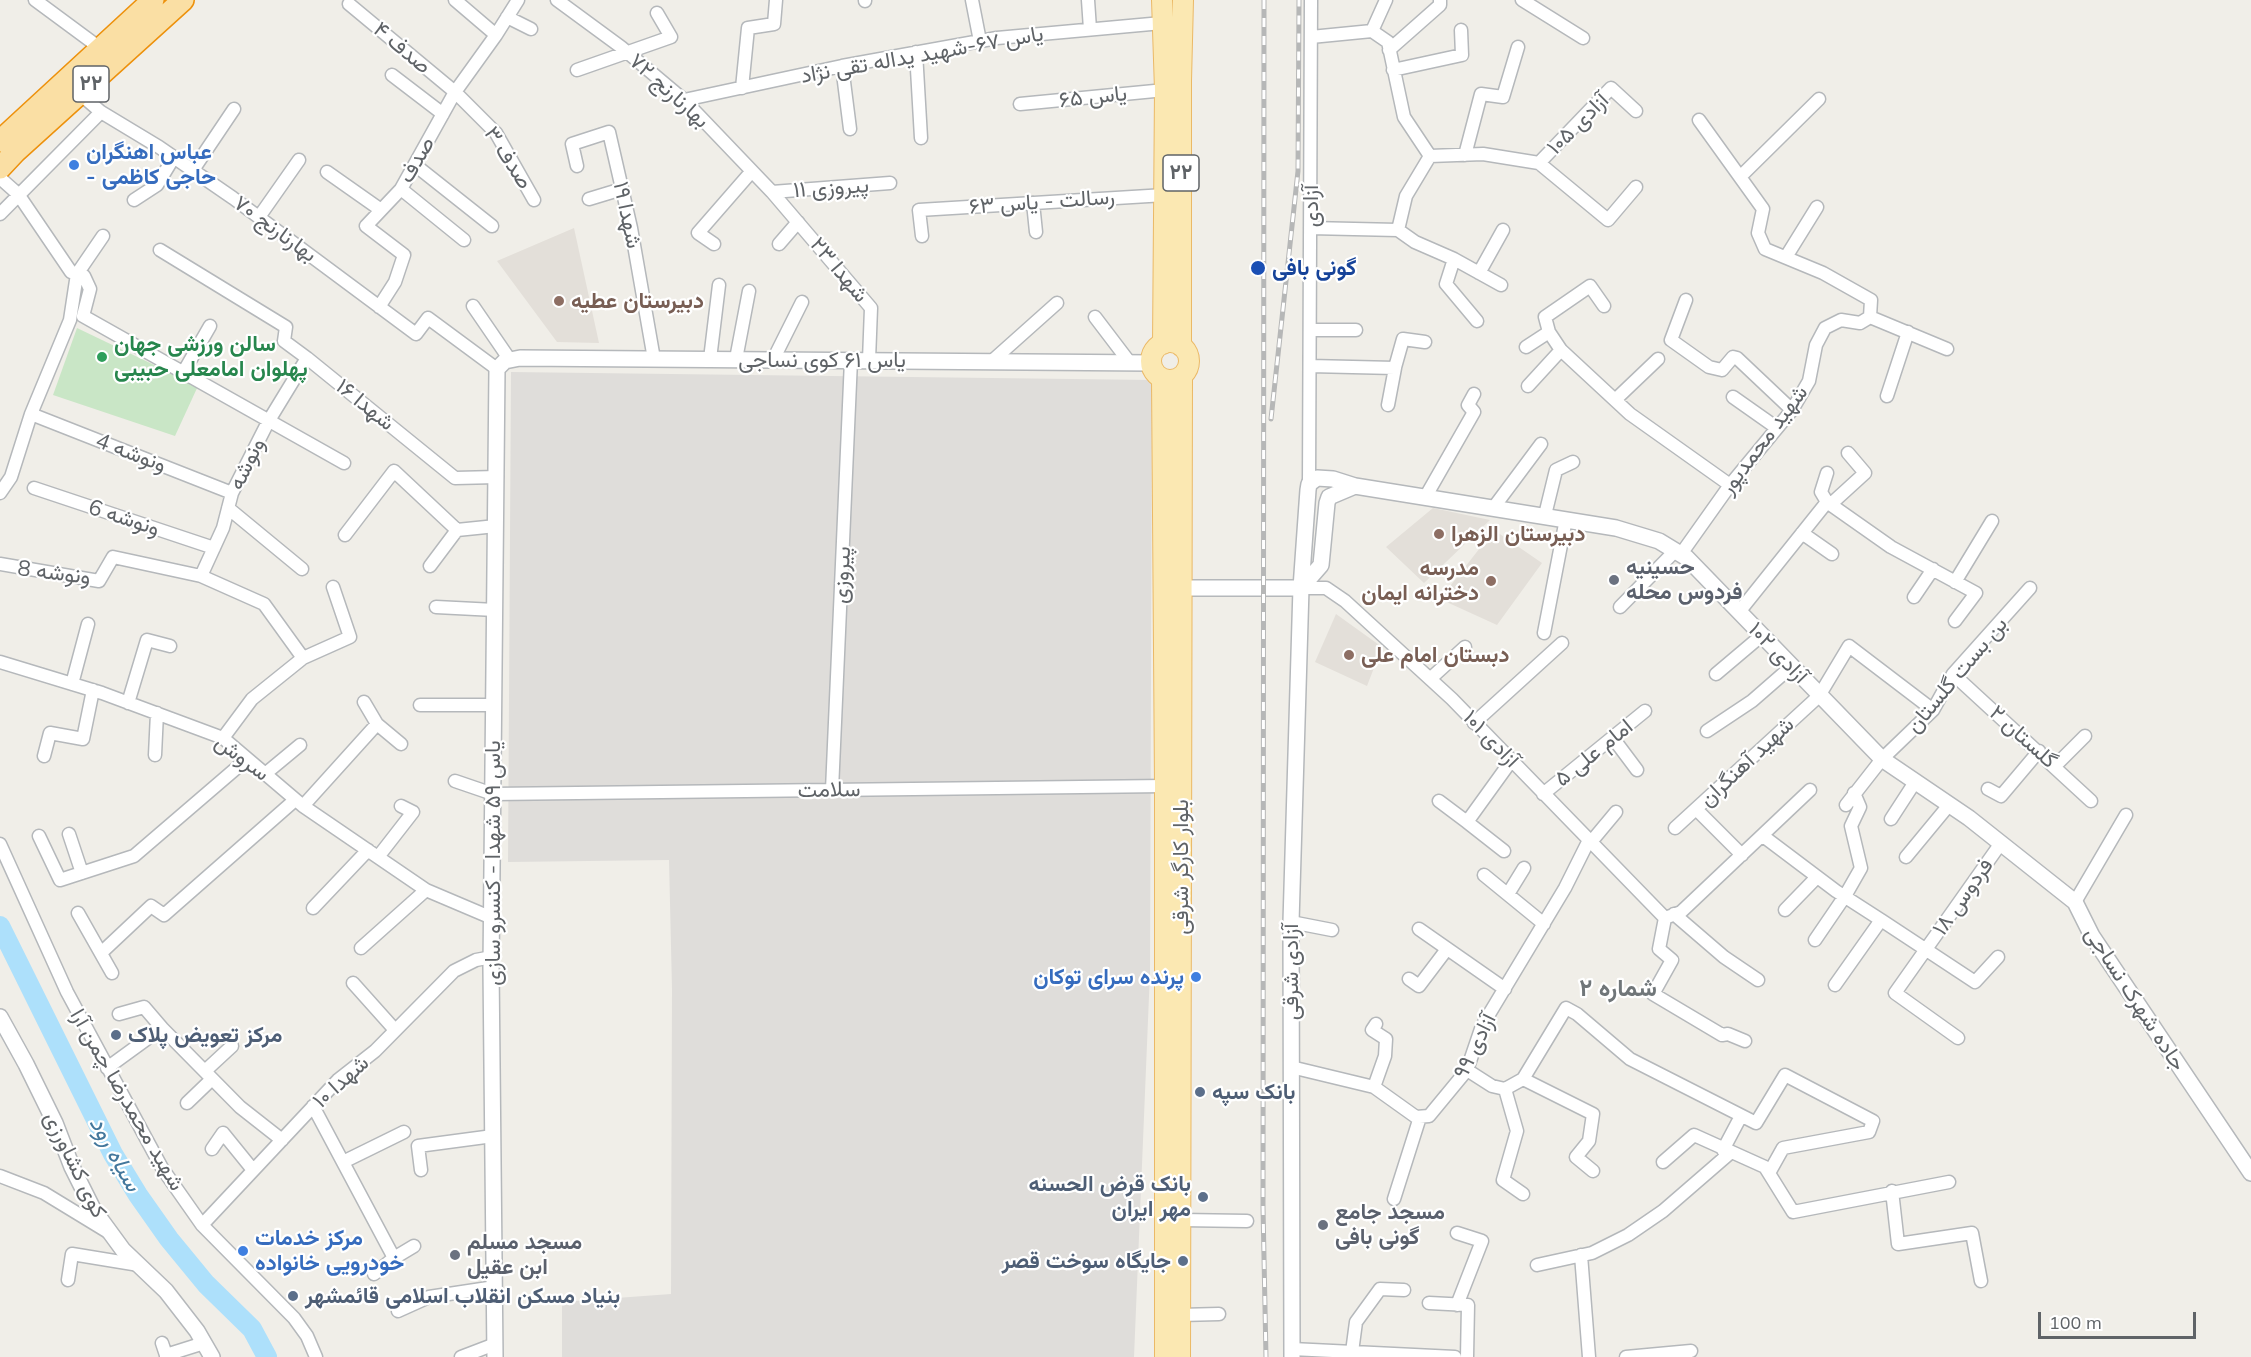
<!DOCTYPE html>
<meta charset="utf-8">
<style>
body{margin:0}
#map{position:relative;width:2251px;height:1357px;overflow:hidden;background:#f0eee8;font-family:Mulish,sans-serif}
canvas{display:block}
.scale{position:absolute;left:2038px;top:1312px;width:158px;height:27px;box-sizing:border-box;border:3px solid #5f6367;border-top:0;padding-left:8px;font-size:18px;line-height:21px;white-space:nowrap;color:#5f6367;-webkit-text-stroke:4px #fff;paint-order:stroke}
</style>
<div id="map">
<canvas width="2251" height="1357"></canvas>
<div class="scale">100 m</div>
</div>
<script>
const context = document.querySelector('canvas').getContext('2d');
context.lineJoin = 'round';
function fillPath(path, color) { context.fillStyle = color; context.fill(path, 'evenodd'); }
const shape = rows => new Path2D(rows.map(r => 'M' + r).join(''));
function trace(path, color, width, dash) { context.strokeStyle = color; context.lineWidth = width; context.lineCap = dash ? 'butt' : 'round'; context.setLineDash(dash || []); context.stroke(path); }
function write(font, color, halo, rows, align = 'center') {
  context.font = font + ' Mulish,Vazirmatn,sans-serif'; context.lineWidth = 4.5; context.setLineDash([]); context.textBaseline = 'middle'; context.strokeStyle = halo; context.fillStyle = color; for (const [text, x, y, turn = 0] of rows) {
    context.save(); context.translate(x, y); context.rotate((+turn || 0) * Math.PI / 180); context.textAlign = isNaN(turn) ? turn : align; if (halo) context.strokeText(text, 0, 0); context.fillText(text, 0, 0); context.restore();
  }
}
const industrial = shape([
 [511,372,1152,380,1150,972,1134,1357,562,1357,562,1302,671,1294,672,989,669,860,508,862]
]);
const education = shape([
 [574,228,599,343,557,342,497,261],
 [1433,508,1490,520,1424,583,1386,547],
 [1494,530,1542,563,1497,625,1440,599],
 [1336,614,1382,647,1367,686,1315,662]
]);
const green = shape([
 [77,328,198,386,175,436,53,395]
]);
const river = shape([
 [0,926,113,1154,138,1195,169,1239,206,1284,252,1329,267,1357]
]);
const minor = shape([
 [35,0,100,48],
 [455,0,496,35],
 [557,0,621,47,684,100,772,192,871,308,869,360],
 [865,0,865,1],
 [972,0,980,41],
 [1088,0,1090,29],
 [1522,0,1583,38],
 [349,4,455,92,496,133,534,200],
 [507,17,531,29],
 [1372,31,1386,0],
 [1311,37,1372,31,1388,42,1404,117,1430,156],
 [1389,50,1440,5,1440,0],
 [916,52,921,138],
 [842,66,850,129],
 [577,70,671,37,657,13],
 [1393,70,1462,55,1461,30],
 [392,75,443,114],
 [742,88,748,28,774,24,776,0],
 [80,94,101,112,159,147,233,198,416,334,428,318,497,369],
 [684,100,842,66,997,38,1162,23],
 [1020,104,1165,90],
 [1465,155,1481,94,1503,97,1518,47],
 [1539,163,1608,220,1636,187],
 [415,165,492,226],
 [577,166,572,144,609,132,631,228,654,359],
 [193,170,234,109],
 [327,172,381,210],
 [1740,177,1819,99],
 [0,178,18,194,71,272,84,276,90,289,83,316,344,463],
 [401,189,464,240],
 [772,192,890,183],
 [589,199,622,189],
 [134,200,157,185,174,157],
 [1033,203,1036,232],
 [0,214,101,112],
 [259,217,299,160],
 [1310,228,1398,230,1406,196,1430,156,1483,154,1539,163,1611,88,1636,111],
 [1398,230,1415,242,1454,259,1446,284,1477,321],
 [922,236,919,210,1165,195],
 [714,244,698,233,752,171],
 [779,244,798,222],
 [160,250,286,327,284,341,307,358,455,478,497,477],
 [1786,257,1817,207],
 [1454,259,1501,285],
 [1479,273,1503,230],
 [1686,300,1671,340,1709,367,1722,370,1733,357,1737,358,1792,410],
 [473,306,510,360],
 [1604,306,1590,286,1545,317,1549,332,1561,350,1630,414,1730,485],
 [379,307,395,282,404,255,366,226,401,189,455,92,496,35,518,0],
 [1095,317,1130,363],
 [1870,317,1947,349],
 [1310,330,1356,330],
 [1526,347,1549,332],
 [710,359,719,285],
 [736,359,749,291],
 [773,360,802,302],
 [992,361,1057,303],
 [1310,366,1395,368,1388,405],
 [1394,371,1403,339,1425,342],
 [183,373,210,326],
 [1528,386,1561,350],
 [1887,396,1908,332],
 [1733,397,1777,428],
 [1615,400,1658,359],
 [31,414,232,493],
 [1827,473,1821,492,1827,502,1891,547,1976,593,1955,621],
 [1309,484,1311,0],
 [34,488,214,548],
 [0,493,11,477,31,414,70,320,77,274,103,236],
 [1426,496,1474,412,1468,405,1474,394],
 [1831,504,1865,473,1848,453],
 [1494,507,1541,444],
 [228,508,302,569],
 [1545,515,1556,470,1573,462],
 [1802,533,1832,554],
 [345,535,394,471,457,530,496,526],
 [1681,554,1730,485,1792,410,1809,381,1816,345,1825,328,1841,320,1860,323,1870,317,1871,300,1823,273,1765,249,1758,233,1763,209,1699,120],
 [0,564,99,581,113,557,201,576,264,604,303,658],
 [430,566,457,530],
 [201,576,223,528,232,493,268,422,307,358],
 [1955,582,1992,521],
 [1301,588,1326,588,1345,601,1452,699,1665,918],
 [1914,597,1933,569],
 [436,607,495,610],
 [1620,607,1675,551],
 [1739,612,1827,502],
 [1544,633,1566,519],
 [0,662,102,693,223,738,303,806,426,890,492,918],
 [1716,674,1761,636],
 [1953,674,2091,801],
 [1430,679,1465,647],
 [72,684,88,624],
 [128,703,147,640,170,646],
 [420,705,494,705],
 [1474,723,1562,643],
 [377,724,401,744],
 [1707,731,1752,701,1791,667],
 [223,738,252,699,303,658,350,637,333,587],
 [1613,738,1637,770],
 [155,755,157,713],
 [44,756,50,733,83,739,93,690],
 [2055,766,2085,736],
 [265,774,300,745],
 [455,781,493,794,1165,786],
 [1988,789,2001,796,2039,751],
 [832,790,851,360],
 [1543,794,1645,711],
 [1439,801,1467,822,1511,761],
 [1846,805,1882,759,1933,710,1953,674,2030,588],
 [303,806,377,724,364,702],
 [1696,809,1742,855],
 [1891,819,1915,782],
 [1467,822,1504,851],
 [1675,828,1819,696,1849,646,1933,710],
 [69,834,82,873],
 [39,836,60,880,134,856,247,759],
 [1763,836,1836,891,1881,920],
 [1591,842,1616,812],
 [0,844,67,992,162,1168,202,1225,294,1318,307,1336,316,1357],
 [378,857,413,812,401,806],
 [1906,857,1949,805],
 [1484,875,1544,924],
 [1508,894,1524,868],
 [2075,902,2126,815],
 [313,908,368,850],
 [1785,910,1817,877],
 [78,913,112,973],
 [1674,914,1724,957,1758,980],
 [1665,918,1681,912,1810,790],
 [1665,918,1659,949,1672,960,1653,994,1722,1035,1728,1034,1745,1041],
 [1291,922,1332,930],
 [1419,929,1505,989],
 [1815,940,1845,896,1861,868,1851,826,1860,807,1854,793],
 [361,948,426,890],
 [101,953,151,906,164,915,295,800],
 [1409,979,1419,986,1447,949],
 [353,983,395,1030],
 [1835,985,1881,920,1975,982,1998,957],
 [119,1014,144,1007,162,1028],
 [1958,1038,1895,993,2001,843],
 [1291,1067,1374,1087,1416,1117,1429,1116,1467,1070,1482,1026,1565,888,1589,840],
 [107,1068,162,1028,240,1107,282,1140],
 [1467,1070,1492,1086,1505,1089,1523,1079,1566,1008,1577,1014,1630,1059,1756,1123,1785,1075,1873,1121,1869,1132,1783,1148,1769,1173],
 [205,1071,232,1046],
 [1523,1079,1593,1114,1589,1141,1576,1157,1593,1171],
 [1374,1087,1385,1056,1386,1039,1372,1030,1376,1024],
 [1505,1089,1517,1131,1503,1180,1523,1194],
 [187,1103,212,1079],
 [313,1106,394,1258,374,1274],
 [212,1149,223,1133,253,1170],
 [1723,1150,1741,1116],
 [343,1162,404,1132],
 [1663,1162,1694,1135,1765,1167,1793,1212,1949,1182],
 [421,1170,418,1146,493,1136],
 [0,1176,44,1193,108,1232],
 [1892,1191,1898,1244,1972,1233,1981,1281],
 [1394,1199,1420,1117],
 [1181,1220,1247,1221],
 [202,1225,338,1080,375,1051,454,971,476,960,492,957],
 [1581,1255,1589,1357],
 [394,1258,414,1246],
 [1537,1265,1592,1253,1628,1235,1663,1211,1730,1153],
 [68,1280,72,1254,139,1265],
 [1429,1303,1468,1305,1467,1357],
 [1457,1305,1482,1241,1457,1233],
 [398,1311,429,1297,495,1287],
 [1180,1315,1219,1314],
 [162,1343,166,1355],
 [1292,1349,1455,1357],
 [1352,1352,1356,1322,1380,1289,1404,1290],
 [166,1357,166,1355,204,1343],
 [461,1357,495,1344],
 [1626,1357,1691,1351]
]);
const tertiary = shape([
 [1181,588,1301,588],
 [1301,588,1321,565,1327,503,1329,497,1355,486],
 [0,1017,26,1064,55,1123,72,1167,93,1209,123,1250,166,1291,197,1331,212,1357],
 [495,1357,491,967,497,369,505,361,520,358,1151,363],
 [1292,1357,1291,922,1301,588,1308,490,1309,484,1317,478,1333,479,1355,486,1616,528,1659,541,1687,558,1882,759,1969,818,2075,902,2092,936,2251,1173]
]);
const primary = shape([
 [1162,0,1165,90,1163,344],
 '1151 361a19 19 0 1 1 38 0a19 19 0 1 1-38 0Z',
 [1181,346,1181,81,1183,0],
 [1162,379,1165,786,1165,1357],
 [1180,1357,1182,376]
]);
const trunk = shape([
 [0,141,153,0],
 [0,168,15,152,183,0]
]);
const rail = shape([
 [1264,0,1263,1207,1266,1357],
 [1271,419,1298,171,1299,0]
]);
const markers = [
 [74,165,6,"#3f7fe0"],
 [1258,268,8,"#1a4fb4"],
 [559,301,6,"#8d6e63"],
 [102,357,6,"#2e9e5b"],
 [1439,534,6,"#8d6e63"],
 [1614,580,6,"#6b7280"],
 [1491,581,6,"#8d6e63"],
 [1349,655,6,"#8d6e63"],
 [1196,977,6,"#3f7fe0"],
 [116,1035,6,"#5c6f8a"],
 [1200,1092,6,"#5c6f8a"],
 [1203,1197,6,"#5c6f8a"],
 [1323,1225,6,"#6b7280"],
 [243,1251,6,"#3f7fe0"],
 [455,1255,6,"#6b7280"],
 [1183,1261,6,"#5c6f8a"],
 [293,1296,6,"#5c6f8a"]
];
const shields = [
 [91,84,36],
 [1181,173,36]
];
const shieldNames = [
 ["۲۲",91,84],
 ["۲۲",1181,173]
];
const streetNames = [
 ["صدف ۴",402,48,40],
 ["یاس ۶۷-شهید یداله تقی نژاد",922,55,-10],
 ["بهارنارنج ۷۲",669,91,42],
 ["یاس ۶۵",1093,97,-6],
 ["آزادی ۱۰۵",1578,124,-45],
 ["صدف ۳",508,158,57],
 ["صدف",417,160,-60],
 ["پیروزی ۱۱",831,188,-4],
 ["رسالت - یاس ۶۳",1042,202,-4],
 ["آزادی",1311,206,-90],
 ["شهدا ۱۹",627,215,78],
 ["بهارنارنج ۷۰",275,229,36],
 ["شهدا ۲۳",839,270,50],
 ["یاس ۶۱ کوی نساجی",822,360],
 ["شهدا ۱۶",365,405,39],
 ["شهید محمدپور",1764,440,-53],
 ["ونوشه 4",131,453,21],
 ["ونوشه",247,464,-64],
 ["ونوشه 6",124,518,18],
 ["ونوشه 8",54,573,7],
 ["پیروزی",842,575,-87],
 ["آزادی ۱۰۲",1778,653,46],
 ["بن بست گلستان",1957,675,-50],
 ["گلستان ۲",2023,737,42],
 ["آزادی ۱۰۱",1491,739,46],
 ["امام علی ۵",1594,753,-39],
 ["سروش",242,758,37],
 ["شهید آهنگران",1747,762,-43],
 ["سلامت",829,790,-1],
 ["یاس ۵۹ شهدا - کنسرو سازی",493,863,-90],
 ["بلوار کارگر شرقی",1181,867,-90],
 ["فردوس ۱۸",1963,897,-55],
 ["آزادی شرقی",1291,972,-90],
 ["جاده شهرک نساجی",2135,999,57],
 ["آزادی ٩٩",1475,1046,-64],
 ["شهدا ۱۰",341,1082,-42],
 ["شهید محمدرضا چمن آرا",127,1100,60],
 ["کوی کشاورزی",75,1165,64]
];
const shopNames = [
 ["عباس اهنگران",86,152],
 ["- حاجی کاظمی",86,177],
 ["پرنده سرای توکان",1184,977,"right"],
 ["مرکز خدمات",255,1238],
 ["خودرویی خانواده",255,1263]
];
const transitNames = [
 ["گونی بافی",1272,268]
];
const educationNames = [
 ["دبیرستان عطیه",571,301],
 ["دبیرستان الزهرا",1451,534],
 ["مدرسه",1479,568,"right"],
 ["دخترانه ایمان",1479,593,"right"],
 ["دبستان امام علی",1361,655]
];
const leisureNames = [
 ["سالن ورزشی جهان",114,344],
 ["پهلوان امامعلی حبیبی",114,369]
];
const worshipNames = [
 ["حسینیه",1626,567],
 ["فردوس محله",1626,592],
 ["مسجد جامع",1335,1212],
 ["گونی بافی",1335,1237],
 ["مسجد مسلم",467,1242],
 ["ابن عقیل",467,1267]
];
const serviceNames = [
 ["مرکز تعویض پلاک",128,1035],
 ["بانک سپه",1212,1092],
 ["بانک قرض الحسنه",1191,1184,"right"],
 ["مهر ایران",1191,1209,"right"],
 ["جایگاه سوخت قصر",1171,1261,"right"],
 ["بنیاد مسکن انقلاب اسلامی قائمشهر",305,1296]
];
const neighbourhoodNames = [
 ["شماره ۲",1618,989]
];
const waterNames = [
 ["سیاه رود",115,1154,61]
];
fillPath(industrial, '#dfddda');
fillPath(education, '#e3dfd9');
fillPath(green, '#c9e6c6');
trace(river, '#ade0fb', 20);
trace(minor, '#b5b8bb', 15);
trace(tertiary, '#b5b8bb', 18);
trace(primary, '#ebb966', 22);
trace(trunk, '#ed910c', 24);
trace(minor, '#fff', 12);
trace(tertiary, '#fff', 15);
trace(primary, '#fbe8b2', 20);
trace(trunk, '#fadfa4', 21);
trace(rail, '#b6b7b7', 5);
trace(rail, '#fff', 3, [9]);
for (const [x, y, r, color] of markers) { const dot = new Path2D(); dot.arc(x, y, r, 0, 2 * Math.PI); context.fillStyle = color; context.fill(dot); trace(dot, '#fff', 2); }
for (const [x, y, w] of shields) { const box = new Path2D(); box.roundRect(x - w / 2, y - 18, w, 36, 4.5); context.fillStyle = '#fff'; context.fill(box); trace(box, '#5f6367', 1.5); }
write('bold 21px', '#5f6367', null, shieldNames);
write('22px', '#5f6367', '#fff', streetNames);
write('bold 22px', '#366cbe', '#fff', shopNames, 'left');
write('bold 22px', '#164399', '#fff', transitNames, 'left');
write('bold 22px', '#785e54', '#fff', educationNames, 'left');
write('bold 22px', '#27864d', '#fff', leisureNames, 'left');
write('bold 22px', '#5b616d', '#fff', worshipNames, 'left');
write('bold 22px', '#4e5e75', '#fff', serviceNames, 'left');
write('bold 24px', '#707679', '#fff', neighbourhoodNames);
write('italic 24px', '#43779c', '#fff', waterNames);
</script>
